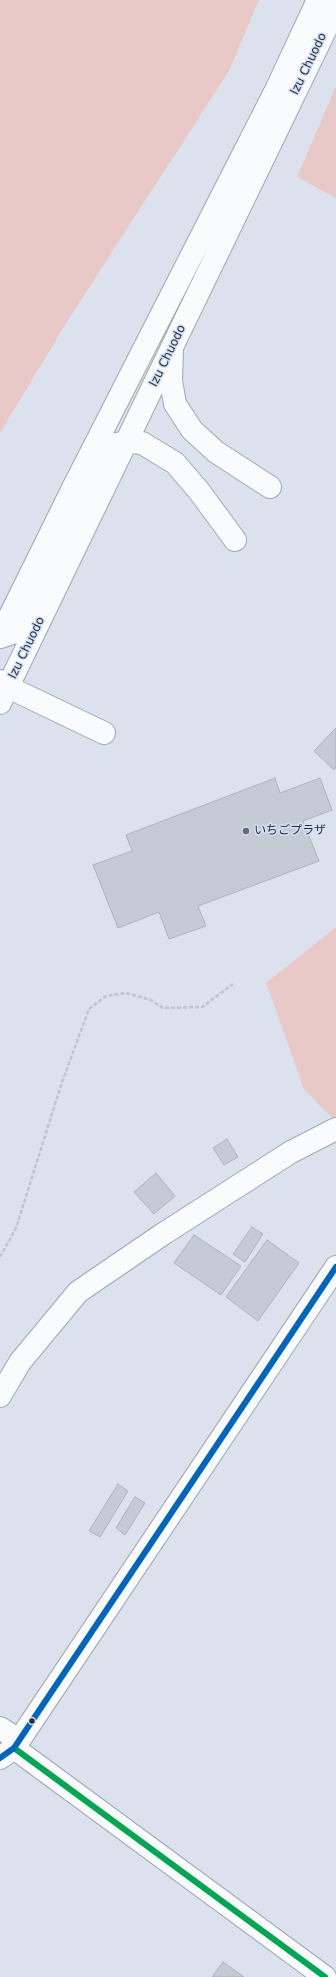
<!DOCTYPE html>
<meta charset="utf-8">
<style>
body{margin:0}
canvas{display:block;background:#dbe2ee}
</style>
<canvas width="336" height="1977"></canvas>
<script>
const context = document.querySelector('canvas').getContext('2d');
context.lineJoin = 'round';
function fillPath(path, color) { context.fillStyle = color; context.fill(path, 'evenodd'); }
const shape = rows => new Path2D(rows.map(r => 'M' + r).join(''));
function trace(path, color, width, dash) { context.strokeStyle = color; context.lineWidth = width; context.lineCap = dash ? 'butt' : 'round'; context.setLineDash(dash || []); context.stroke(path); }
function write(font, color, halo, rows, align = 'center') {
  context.font = font + ' "DejaVu Sans","Noto Sans JP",sans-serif'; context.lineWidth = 3; context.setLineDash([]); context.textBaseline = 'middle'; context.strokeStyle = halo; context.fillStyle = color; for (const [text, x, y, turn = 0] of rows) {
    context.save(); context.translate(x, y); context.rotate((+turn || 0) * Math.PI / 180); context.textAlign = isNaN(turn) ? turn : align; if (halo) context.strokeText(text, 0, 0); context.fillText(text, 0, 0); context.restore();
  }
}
const green = shape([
 [0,0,259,0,229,71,68,320,0,433],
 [336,86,336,198,297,177],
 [336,927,336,1122,304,1089,266,983]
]);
const building = shape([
 [336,728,336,767,334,770,314,751,336,728],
 [275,778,280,793,320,778,332,810,303,821,319,861,198,906,206,926,169,939,159,912,118,928,93,865,132,851,126,835,275,778],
 [227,1139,238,1157,224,1165,213,1148,227,1139],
 [156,1173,175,1196,154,1214,134,1192,156,1173],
 [252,1227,263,1234,245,1262,233,1254,252,1227],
 [194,1235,241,1266,221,1295,174,1263,194,1235],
 [267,1240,299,1263,258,1321,226,1297,267,1240],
 [118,1484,128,1491,100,1537,89,1531,118,1484],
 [135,1497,145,1503,125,1535,116,1528,135,1497],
 [223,1962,244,1977,212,1977,223,1962]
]);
const path = shape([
 [0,1257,16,1228,61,1085,89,1009,106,996,126,993,151,1000,163,1008,202,1007,233,984]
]);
const minor = shape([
 [172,350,171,381,175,404,192,430,216,452,270,487],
 [0,637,18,631,95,473,111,445,127,442,142,443,175,463,199,491,235,540],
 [0,681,8,687,104,733],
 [0,1396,20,1362,78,1292,163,1234,291,1152,336,1129],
 [0,1728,19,1740],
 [14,1748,325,1977]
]);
const major = shape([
 [0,1758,14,1748,336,1267]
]);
const highway = shape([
 [0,636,73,488,276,90,318,0],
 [0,703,336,8]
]);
const bus1 = shape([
 [14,1748,325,1977]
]);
const bus2 = shape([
 [0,1758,14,1748,336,1267]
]);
const markers = [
 [246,831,4,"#676c76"],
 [32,1721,3.5,"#282d35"]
];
const streetNames = [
 ["Izu Chuodo",309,64,-64],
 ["Izu Chuodo",168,356,-64],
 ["Izu Chuodo",27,648,-64]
];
const poiNames = [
 ["いちごプラザ",254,831]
];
fillPath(green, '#e9c8c8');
fillPath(building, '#c5cbd4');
trace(building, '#adb2bb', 1);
trace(minor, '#a1a7b0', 24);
trace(major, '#a1a7b0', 24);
trace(highway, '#a1a7b0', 24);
trace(path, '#c2c4c7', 2.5, [4, 2]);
trace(minor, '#fafbfc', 22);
trace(major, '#fafbfc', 22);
trace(highway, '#fafbfc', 22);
trace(bus1, '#00a651', 6);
trace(bus2, '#0065bd', 6);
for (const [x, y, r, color] of markers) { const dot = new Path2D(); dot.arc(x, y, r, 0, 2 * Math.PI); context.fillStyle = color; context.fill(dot); trace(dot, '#d3e0f6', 1.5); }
write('12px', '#282d35', '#d3e0f6', streetNames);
write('12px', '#282d35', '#d3e0f6', poiNames, 'left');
</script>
